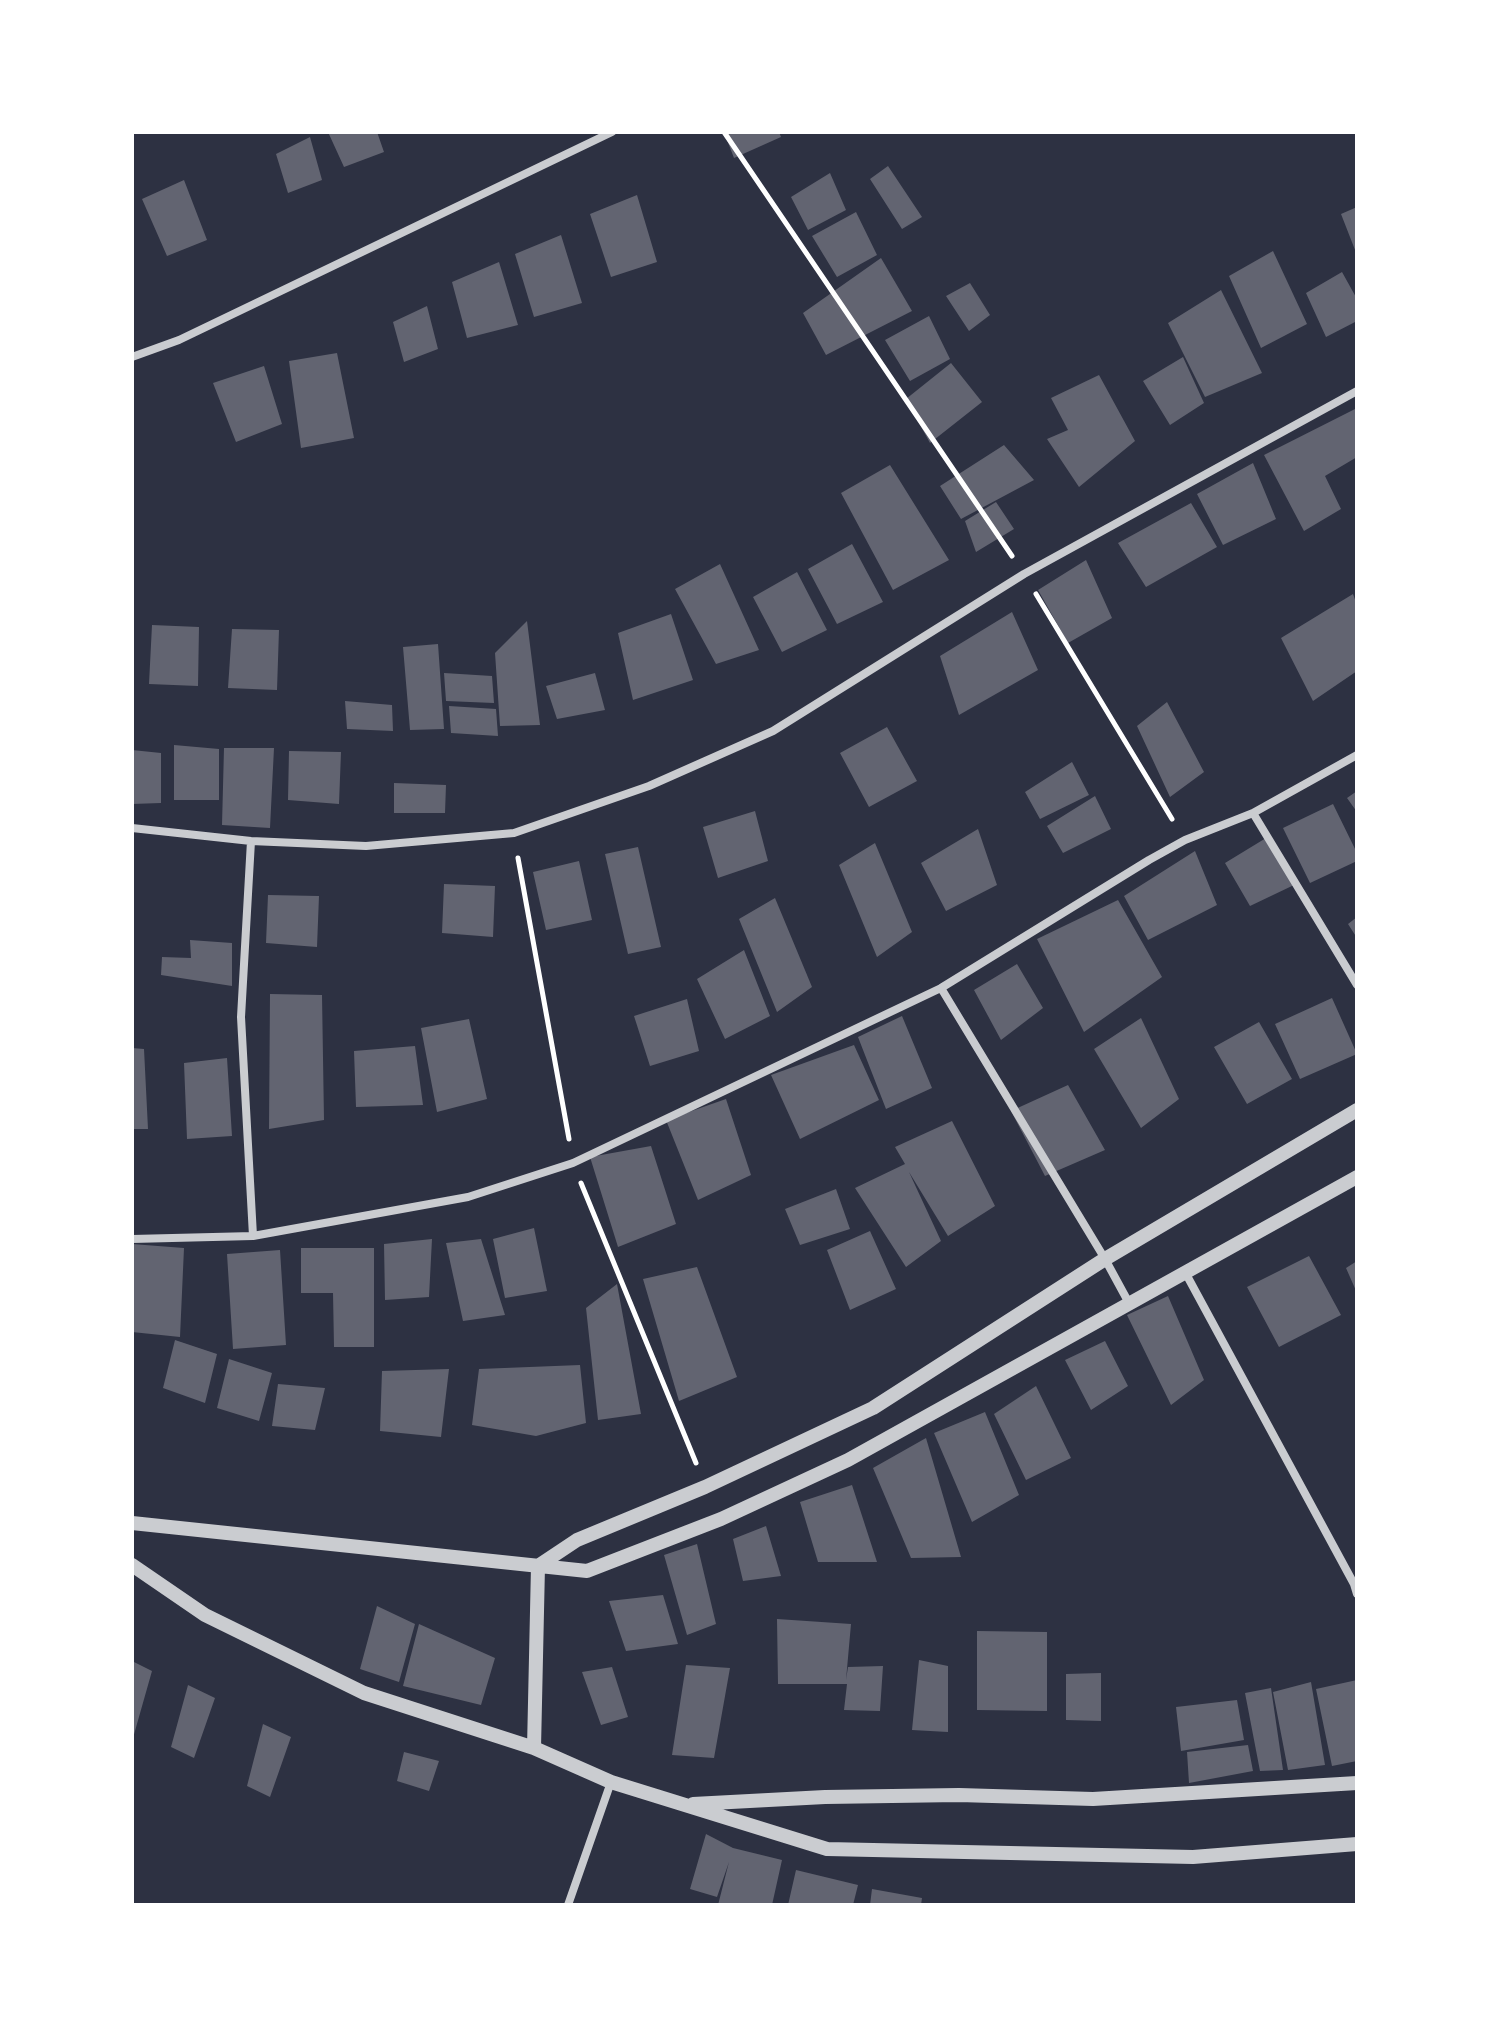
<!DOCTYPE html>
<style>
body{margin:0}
#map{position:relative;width:1489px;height:2037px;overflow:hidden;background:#2d3142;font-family:Rubik,sans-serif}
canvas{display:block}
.frame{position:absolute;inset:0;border:134px solid #fff;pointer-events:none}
</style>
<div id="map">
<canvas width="1489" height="2037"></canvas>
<div class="frame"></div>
</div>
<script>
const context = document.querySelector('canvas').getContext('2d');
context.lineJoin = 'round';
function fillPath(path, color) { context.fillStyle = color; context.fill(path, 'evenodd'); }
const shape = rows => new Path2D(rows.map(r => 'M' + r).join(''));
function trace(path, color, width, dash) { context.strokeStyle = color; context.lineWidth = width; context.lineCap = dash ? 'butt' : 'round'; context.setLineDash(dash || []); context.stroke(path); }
const building = shape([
 [328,132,377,132,384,152,344,167],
 [724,132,779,132,781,137,734,158],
 [310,137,322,180,288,193,276,154],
 [888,166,922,217,902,229,870,179],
 [830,173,846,210,808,230,791,197],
 [184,180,207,240,167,256,142,199],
 [637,195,657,262,611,277,590,214],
 [1357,207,1357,255,1341,214],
 [856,212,877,255,837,277,812,236],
 [561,235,582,303,534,317,515,254],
 [1273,251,1307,324,1261,348,1229,276],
 [881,258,912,311,826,355,803,313],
 [499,262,518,325,467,338,452,282],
 [1342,272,1357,299,1357,321,1326,337,1306,293],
 [970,283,990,315,969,331,946,296],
 [1221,290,1262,373,1205,397,1168,323],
 [427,306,438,349,404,362,393,322],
 [929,316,950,359,910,381,885,340],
 [337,353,354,438,301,448,289,361],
 [1183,357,1204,403,1170,425,1143,381],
 [951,363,982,402,930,443,906,399],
 [264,366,282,424,236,442,213,383],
 [1099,375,1135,441,1079,487,1047,439,1068,430,1051,398],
 [1357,408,1357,457,1325,476,1341,509,1304,531,1264,455],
 [1004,445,1034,480,961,519,940,486],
 [1253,463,1276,519,1223,545,1197,494],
 [890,465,949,560,893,590,841,493],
 [996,502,1014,529,976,552,965,521],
 [1191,503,1217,547,1146,587,1118,543],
 [852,544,883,602,837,624,808,569],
 [1086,560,1112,618,1068,643,1038,590],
 [720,564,759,650,716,664,675,589],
 [797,572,827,630,782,652,753,597],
 [1353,594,1357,605,1357,671,1313,701,1281,638],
 [1012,612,1038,670,959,715,940,656],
 [671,614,693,680,633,700,618,633],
 [527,621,540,725,500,726,495,653],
 [152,625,199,627,198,686,149,684],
 [232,629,279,630,277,690,228,688],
 [438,644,444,729,410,730,403,647],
 [444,673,492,676,494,703,446,701],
 [595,673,605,710,557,719,546,686],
 [345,701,392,705,393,731,347,729],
 [1167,702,1204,772,1170,797,1137,726],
 [449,706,496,709,498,736,451,733],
 [887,727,917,781,869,807,840,753],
 [174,745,219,749,219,800,174,800],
 [224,748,274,748,270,828,222,825],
 [132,750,161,753,161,803,132,804],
 [289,751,341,752,339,804,288,800],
 [1072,762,1089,795,1040,819,1025,792],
 [394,783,446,785,445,813,394,813],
 [1357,791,1357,812,1347,798],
 [1095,796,1111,829,1063,853,1047,826],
 [1333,804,1357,853,1357,861,1310,883,1283,828],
 [755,811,768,861,718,878,703,827],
 [978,829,997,885,946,911,921,863],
 [1266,838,1294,885,1250,906,1225,863],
 [875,843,912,932,877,957,839,865],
 [638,847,661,947,628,954,605,854],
 [1195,851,1217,905,1148,940,1124,896],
 [579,861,592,920,546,930,533,872],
 [444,884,495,886,493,937,442,933],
 [268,895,319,896,317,947,266,943],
 [775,898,812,987,777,1012,739,919],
 [1118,900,1162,977,1084,1032,1037,939],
 [1357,917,1357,938,1348,924],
 [190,940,232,943,232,986,161,975,162,957,191,958],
 [744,950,770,1016,725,1039,697,979],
 [1017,964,1043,1008,1001,1040,974,990],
 [270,994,322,995,324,1120,269,1129],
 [1332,998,1357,1054,1300,1079,1275,1024],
 [687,999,699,1051,650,1066,634,1016],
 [902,1016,932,1088,886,1109,858,1037],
 [1141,1018,1179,1099,1141,1128,1094,1049],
 [469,1019,487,1099,437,1112,421,1028],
 [1259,1022,1292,1079,1247,1104,1214,1047],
 [854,1045,879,1100,800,1139,771,1075],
 [415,1046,423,1105,356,1107,354,1051],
 [132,1048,144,1049,148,1129,132,1129],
 [227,1058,232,1136,187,1139,184,1063],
 [1068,1085,1105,1150,1045,1176,1011,1111],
 [726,1099,751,1175,698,1200,666,1120],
 [952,1121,995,1206,948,1236,909,1172,941,1241,906,1267,855,1188,905,1164,895,1147],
 [651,1146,676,1224,618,1247,590,1157],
 [836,1189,850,1229,800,1245,785,1209],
 [534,1228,547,1291,505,1298,493,1239],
 [870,1231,896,1289,850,1310,827,1250],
 [432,1239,429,1297,385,1300,384,1244],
 [481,1239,505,1315,463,1321,446,1243],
 [132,1244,184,1248,180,1337,132,1332],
 [301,1248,374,1248,374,1347,334,1347,333,1293,301,1293],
 [280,1250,286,1345,233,1349,227,1254],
 [1309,1256,1341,1315,1279,1347,1247,1287],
 [1357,1261,1357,1293,1346,1268],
 [697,1267,737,1377,679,1401,643,1279],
 [617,1284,641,1414,598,1420,586,1308],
 [1168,1296,1204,1380,1171,1405,1127,1315],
 [175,1340,217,1354,205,1403,163,1388],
 [1105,1341,1128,1386,1091,1410,1065,1360],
 [229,1359,272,1373,259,1421,217,1408],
 [580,1365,586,1423,536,1436,472,1425,479,1369],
 [449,1369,441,1437,380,1431,382,1371],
 [278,1384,325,1388,315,1430,272,1426],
 [1036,1386,1071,1458,1026,1480,994,1414],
 [985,1412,1019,1495,972,1522,934,1433],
 [926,1438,961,1557,911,1558,873,1468],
 [852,1485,877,1562,818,1562,800,1502],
 [766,1526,781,1576,743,1581,733,1539],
 [697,1544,716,1624,687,1635,664,1555],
 [663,1595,678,1644,626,1651,609,1601],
 [377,1606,415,1624,399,1682,360,1669],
 [777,1619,851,1624,846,1680,848,1667,883,1666,880,1711,844,1710,847,1684,778,1684],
 [419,1624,495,1658,481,1705,403,1686],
 [977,1631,1047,1632,1047,1711,977,1710],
 [919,1660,948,1666,948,1732,912,1730],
 [132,1661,152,1671,133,1738,132,1738],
 [686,1665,730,1668,714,1758,672,1755],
 [612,1667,628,1717,601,1725,582,1672],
 [1101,1673,1101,1721,1066,1720,1066,1674],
 [1357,1680,1357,1761,1332,1766,1316,1689],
 [1311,1682,1325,1765,1288,1770,1273,1692],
 [188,1685,215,1698,194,1758,171,1747],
 [1271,1688,1283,1770,1260,1771,1245,1693],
 [1237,1700,1244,1740,1181,1751,1176,1707],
 [263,1724,291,1737,270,1797,247,1786],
 [1248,1745,1253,1771,1189,1783,1187,1752],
 [404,1752,439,1761,429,1791,397,1781],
 [706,1834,733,1848,782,1860,772,1905,718,1905,729,1862,717,1897,690,1889],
 [796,1870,858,1885,853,1905,788,1905],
 [872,1889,922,1898,921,1905,870,1905]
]);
const path = shape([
 [724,132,1012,556],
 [1036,594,1172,819],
 [518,858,569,1139],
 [581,1183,696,1463]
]);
const minor = shape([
 [132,357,179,340,612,132],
 [1253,813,1357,985],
 [132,828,251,841,366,846,514,833,649,786,773,731,1024,574,1357,391],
 [251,841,241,1017,253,1236],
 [941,988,1105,1259,1130,1305],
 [132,1239,253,1236,468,1197,573,1163,941,988,1149,860,1185,840,1253,813,1357,755],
 [1185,1272,1354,1584,1357,1594],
 [568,1905,611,1782]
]);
const tertiary = shape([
 [132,1523,587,1571,721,1519,848,1460,1357,1177],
 [132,1565,205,1615,364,1693,534,1748,611,1782,827,1849,1193,1857,1357,1844],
 [538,1566,577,1540,705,1487,873,1408,1105,1259,1357,1110],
 [534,1748,538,1566],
 [693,1804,825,1797,959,1795,1093,1799,1357,1783]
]);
fillPath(building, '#626471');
trace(path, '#fff', 5);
trace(minor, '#caccd0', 8);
trace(tertiary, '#caccd0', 14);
</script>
